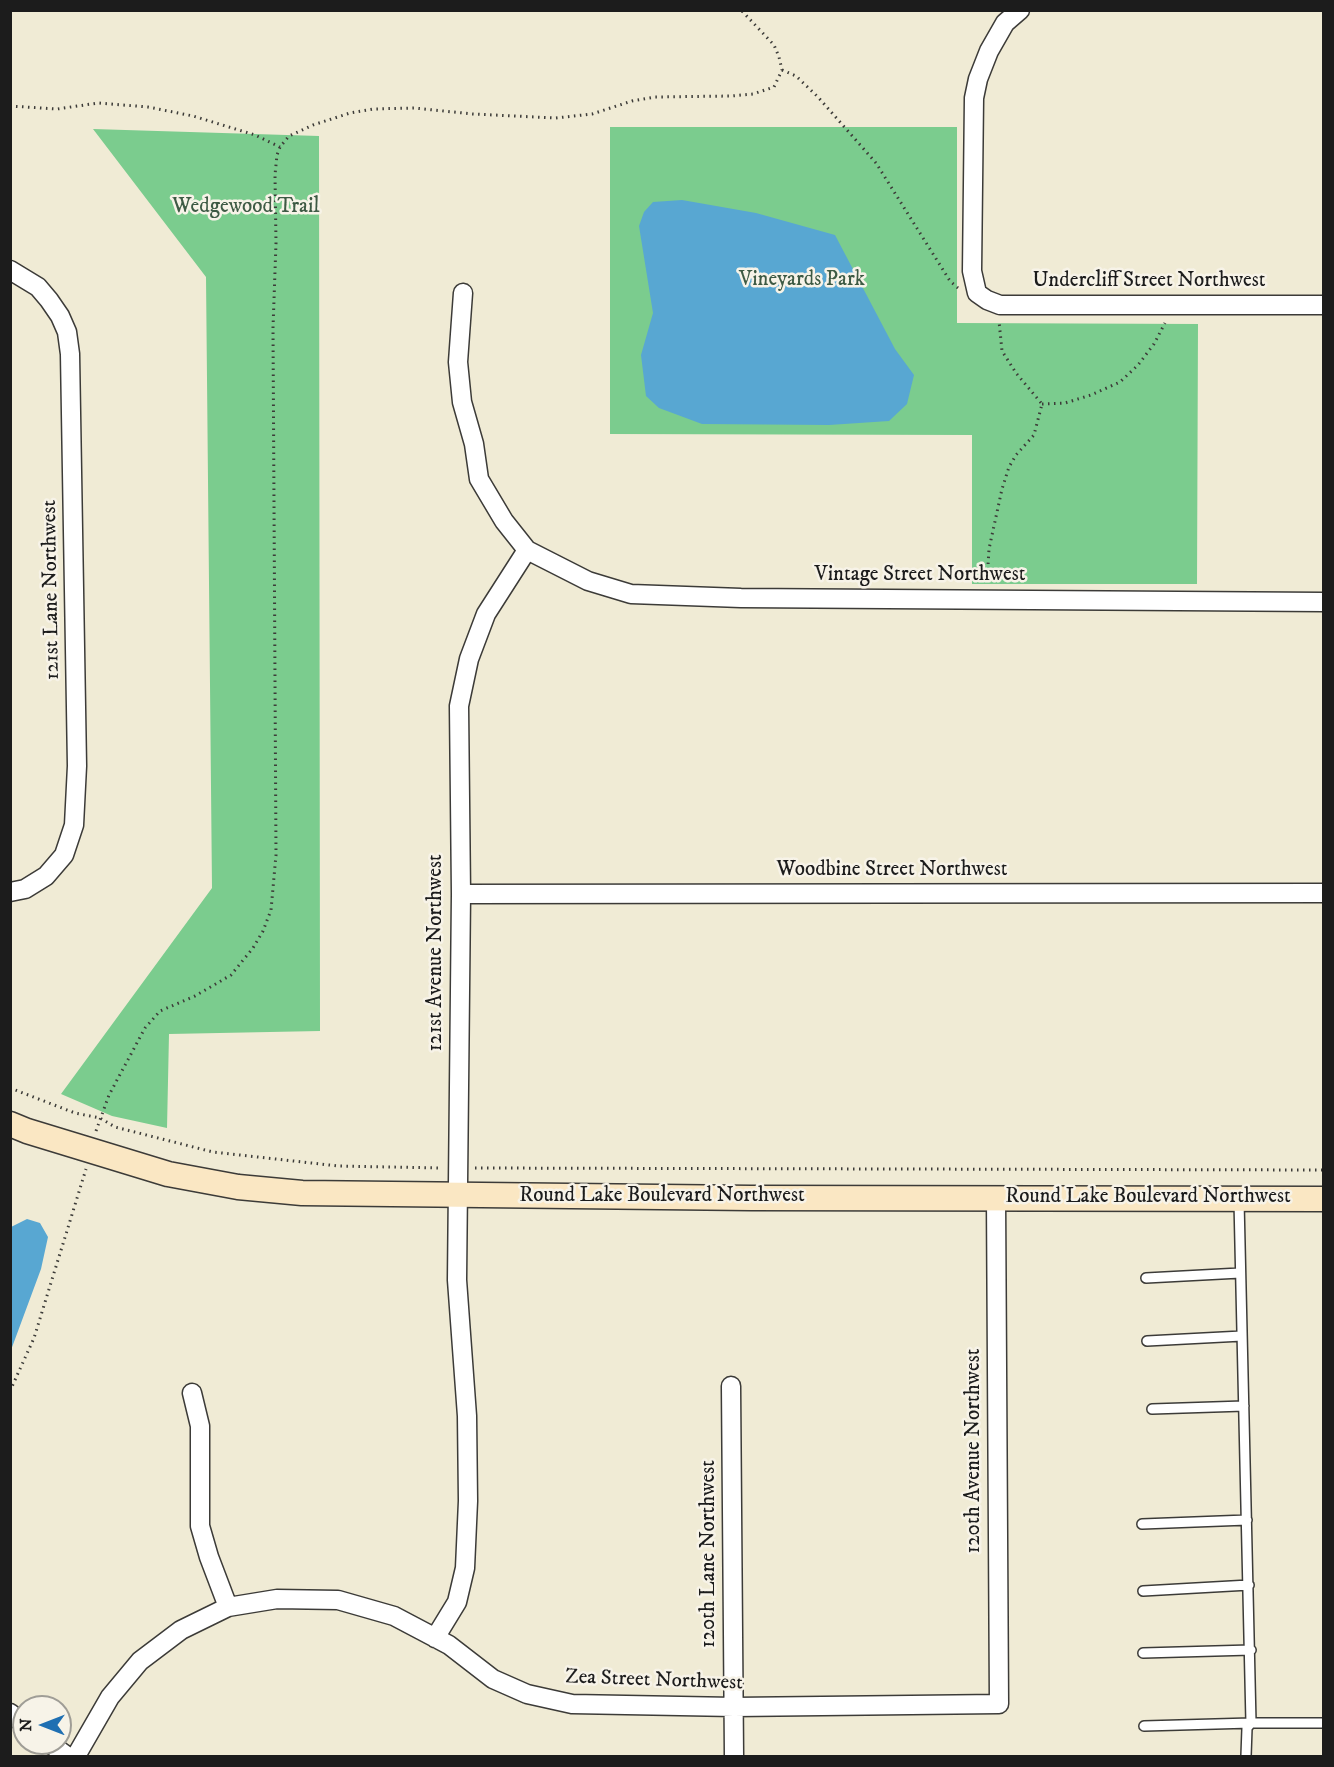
<!DOCTYPE html>
<style>
body{margin:0}
#map{position:relative;width:1334px;height:1767px;overflow:hidden;background:#f0ebd5;font-family:"IM FELL DW Pica",serif}
canvas{display:block}
.frame{position:absolute;inset:0;border:12px solid #1c1c1c;pointer-events:none}
.north{position:absolute;left:12px;top:1695px;width:60px;height:60px;box-sizing:border-box;background:#f7f3e8;border:2px solid #9f9d96;border-radius:50%;rotate:270deg;font-size:16px;font-weight:700;line-height:24px;text-align:center;color:#1c1c1c}
.north::after{content:'';display:block;margin:auto;width:21px;height:27px;background:#1f6fb2;clip-path:polygon(50% 0,100% 100%,50% 72%,0 100%)}
</style>
<div id="map">
<canvas width="1334" height="1767"></canvas>
<div class="frame"></div>
<div class="north">N</div>
</div>
<script>
const context = document.querySelector('canvas').getContext('2d');
context.lineJoin = 'round';
function fillPath(path, color) { context.fillStyle = color; context.fill(path, 'evenodd'); }
const shape = rows => new Path2D(rows.map(r => 'M' + r).join(''));
function trace(path, color, width, dash) { context.strokeStyle = color; context.lineWidth = width; context.lineCap = dash ? 'butt' : 'round'; context.setLineDash(dash || []); context.stroke(path); }
function write(font, color, halo, rows, align = 'center') {
  context.font = font + ' "IM FELL DW Pica",serif'; context.lineWidth = 5; context.setLineDash([]); context.textBaseline = 'middle'; context.strokeStyle = halo; context.fillStyle = color; for (const [text, x, y, turn = 0] of rows) {
    context.save(); context.translate(x, y); context.rotate((+turn || 0) * Math.PI / 180); context.textAlign = isNaN(turn) ? turn : align; if (halo) context.strokeText(text, 0, 0); context.fillText(text, 0, 0); context.restore();
  }
}
const green = shape([
 [610,127,957,127,957,323,1198,324,1197,584,972,584,972,435,610,434],
 [93,129,319,136,320,1031,169,1034,167,1128,112,1116,61,1094,212,888,206,277]
]);
const water = shape([
 [682,200,756,213,835,235,895,349,914,375,907,404,889,421,829,425,702,424,659,408,646,396,641,355,653,313,639,226,644,212,653,202],
 [27,1219,40,1223,48,1237,41,1269,11,1350,11,1227]
]);
const path = shape([
 [782,70,796,76,818,97,876,163,950,281,958,288],
 [10,106,57,109,98,103,148,107,193,116,255,135,280,147],
 [1042,404,1065,403,1091,395,1120,382,1138,365,1154,344,1165,323],
 [987,582,989,549,1002,489,1009,467,1016,455,1034,435,1042,404,1016,373,1002,351,999,321],
 [10,1088,75,1113,100,1118,115,1127,213,1152,338,1166,441,1168],
 [96,1131,109,1095,145,1028,160,1011,195,996,231,975,253,948,263,931,271,910,276,855,273,328,276,243,275,175,277,155,280,147,289,136,313,125,350,113,373,109,414,108,473,114,556,118,592,114,632,101,655,97,731,96,753,94,774,87,782,70,779,57,774,45,741,10],
 [475,1168,1324,1170],
 [10,1391,34,1338,86,1169]
]);
const service = shape([
 [1239,1201,1251,1723,1324,1723],
 [1146,1278,1240,1273],
 [1147,1341,1242,1336],
 [1152,1409,1244,1406],
 [1142,1524,1247,1520],
 [1143,1591,1249,1585],
 [1143,1653,1251,1650],
 [1144,1726,1251,1723],
 [1246,1756,1247,1728,1251,1723]
]);
const minor = shape([
 [1020,10,1005,23,989,51,978,79,974,98,972,271,977,293,987,300,1000,305,1324,305],
 [10,270,38,287,49,300,60,316,67,332,70,354,77,766,74,825,64,855,46,876,25,889,10,892],
 [527,550,588,581,631,594,741,598,1324,602],
 [461,894,1324,893],
 [731,1386,734,1756],
 [192,1393,200,1426,200,1526,209,1557,228,1607],
 [435,1638,457,1602,465,1568,468,1501,467,1416,457,1280,461,894,459,706,469,659,486,614,527,550,504,521,479,479,474,444,462,402,458,362,463,293],
 [10,1713,24,1724],
 [49,1743,67,1756],
 [76,1756,110,1697,140,1661,181,1630,228,1607,277,1599,338,1600,394,1616,449,1645,493,1679,527,1694,572,1704,734,1707,999,1704,996,1198]
]);
const secondary = shape([
 [10,1124,27,1131,168,1174,238,1187,302,1193,751,1198,1324,1199]
]);
const parkNames = [
 ["Wedgewood Trail",246,208],
 ["Vineyards Park",802,281]
];
const streetNames = [
 ["Undercliff Street Northwest",1149,282],
 ["Vintage Street Northwest",920,576],
 ["121st Lane Northwest",52,590,-91],
 ["Woodbine Street Northwest",892,871],
 ["121st Avenue Northwest",437,953,-90],
 ["Round Lake Boulevard Northwest",662,1197],
 ["Round Lake Boulevard Northwest",1148,1198],
 ["120th Avenue Northwest",975,1451,-90],
 ["120th Lane Northwest",710,1554,-90],
 ["Zea Street Northwest",654,1681,2]
];
fillPath(green, '#7bcc8e');
fillPath(water, '#58a7d2');
trace(service, '#3c3b38', 12);
trace(minor, '#3c3b38', 21);
trace(secondary, '#3c3b38', 27);
trace(path, '#3c3b38', 3, [1.5, 4.5]);
trace(service, '#fff', 9);
trace(minor, '#fff', 18);
trace(secondary, '#fae7c3', 24);
write('21px', '#3d5a44', '#f7f3e8', parkNames);
write('21px', '#1c1c1c', '#f7f3e8', streetNames);
</script>
